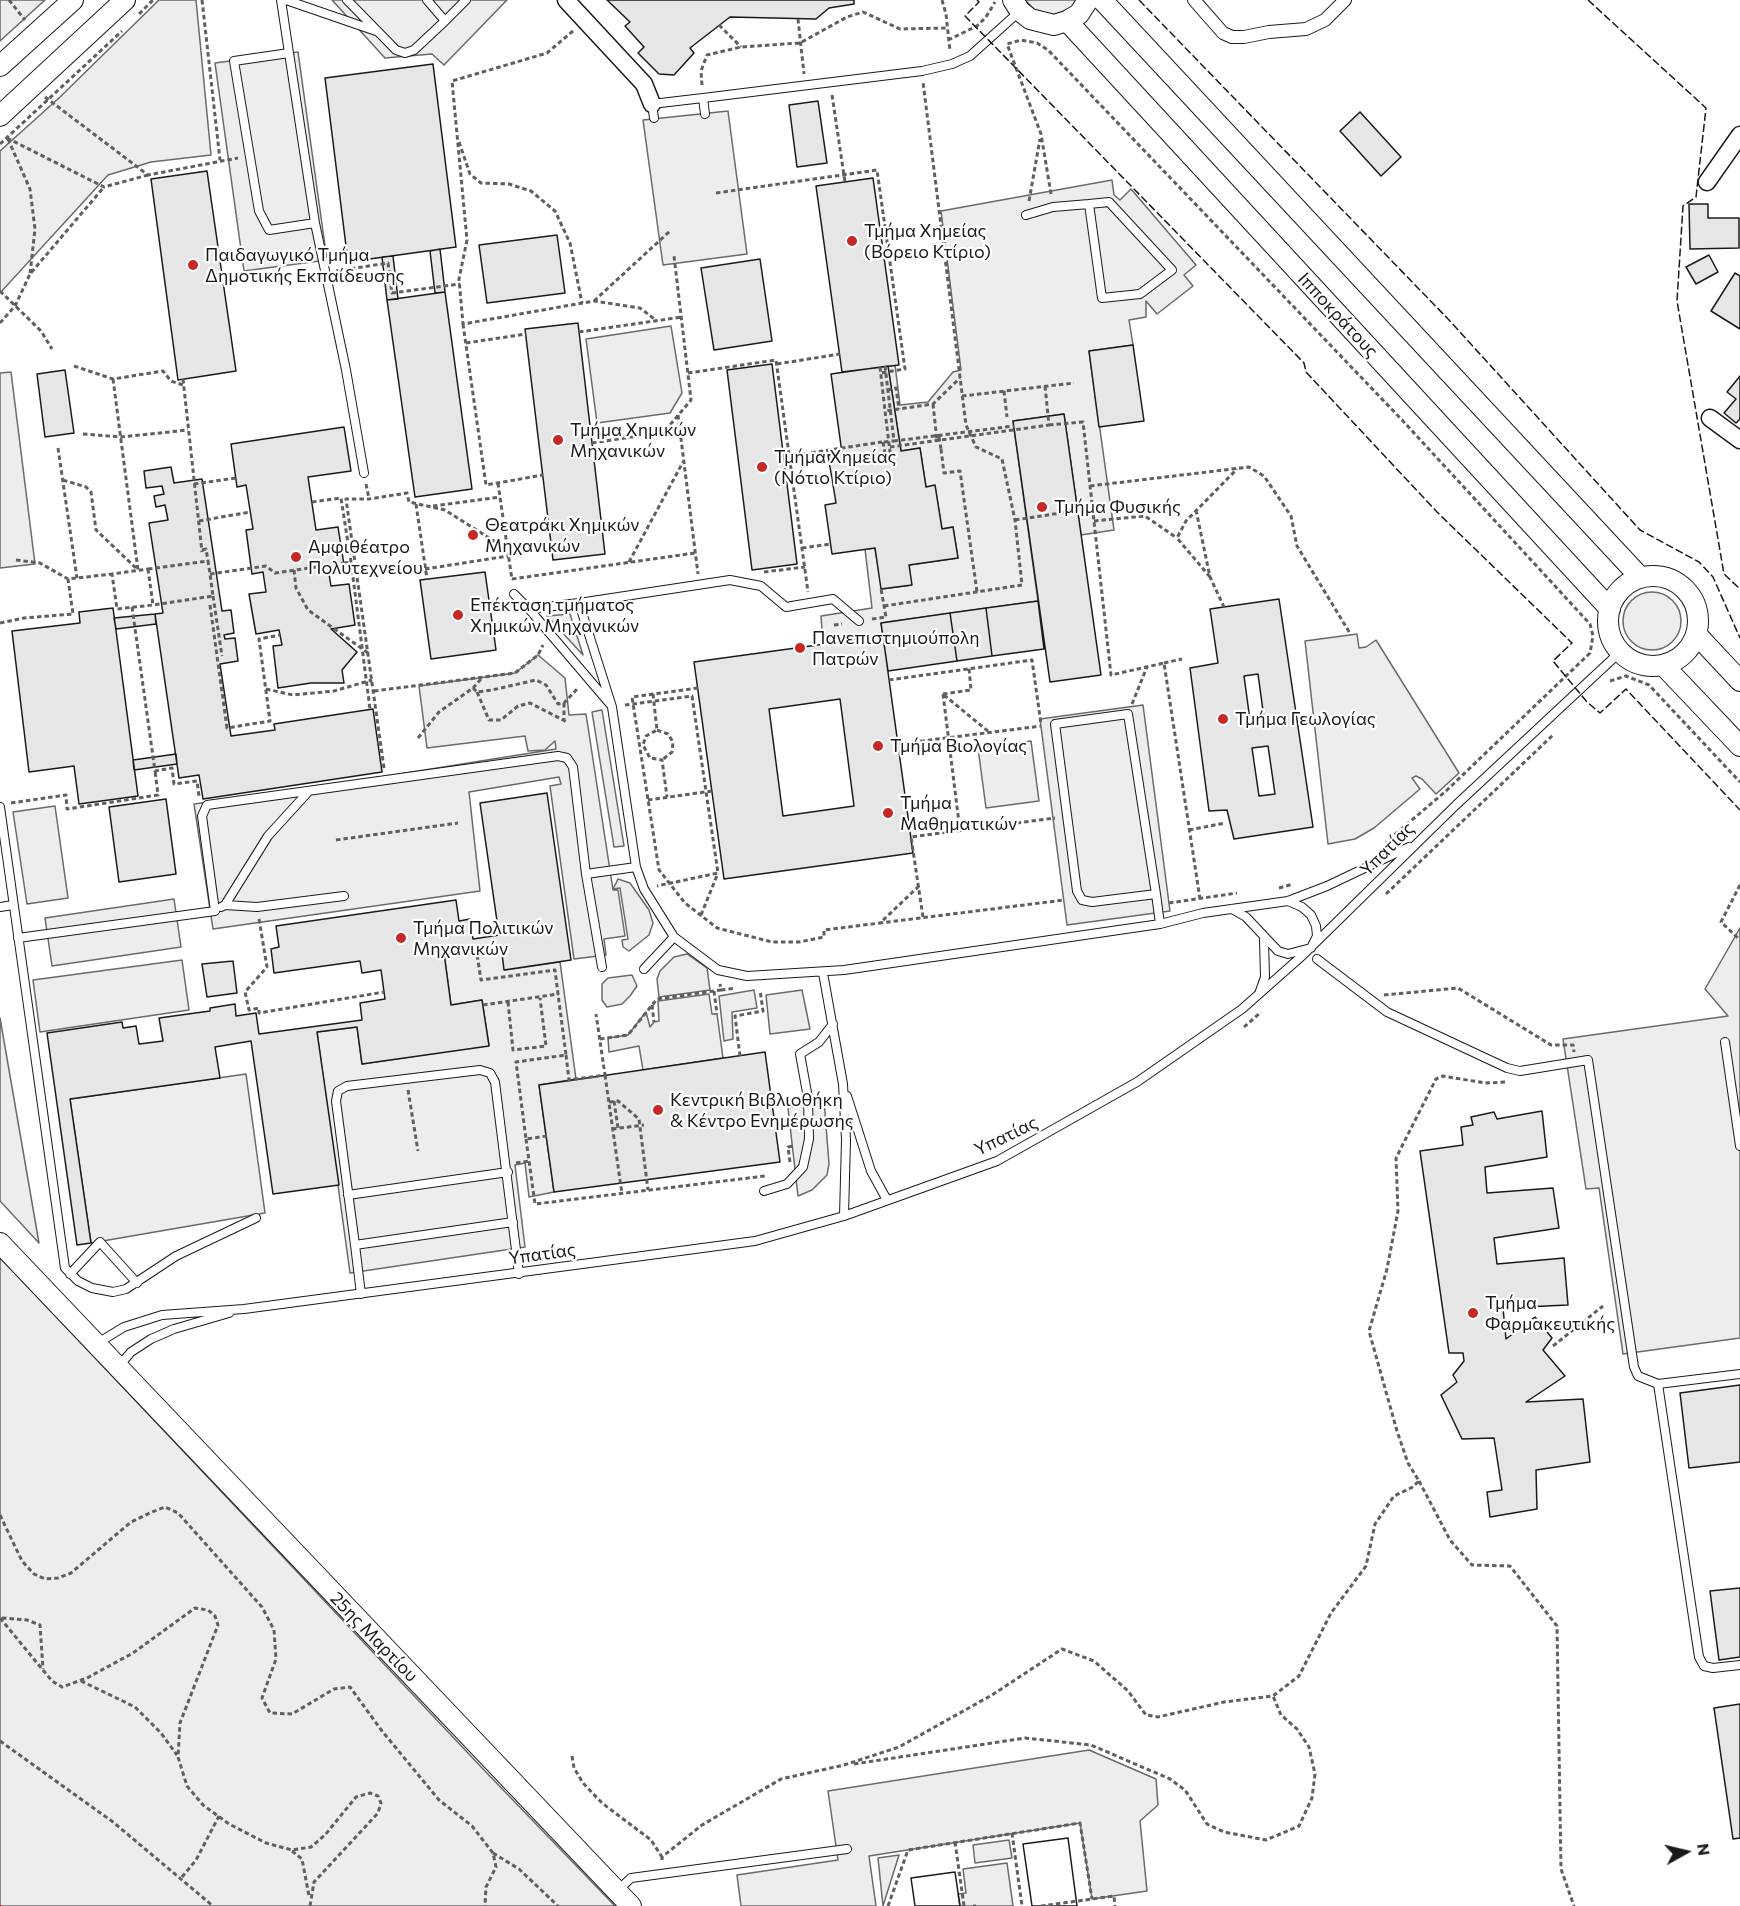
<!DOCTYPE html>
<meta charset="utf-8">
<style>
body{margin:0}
#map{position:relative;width:1740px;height:1906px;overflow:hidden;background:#fff;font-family:Commissioner,sans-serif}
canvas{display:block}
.north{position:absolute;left:1656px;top:1822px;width:60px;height:60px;-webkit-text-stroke:4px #fff;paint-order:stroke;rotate:82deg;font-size:16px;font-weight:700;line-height:24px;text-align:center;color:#1a1a1a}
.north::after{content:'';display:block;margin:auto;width:21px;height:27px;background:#1a1a1a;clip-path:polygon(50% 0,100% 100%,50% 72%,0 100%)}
</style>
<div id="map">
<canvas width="1740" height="1906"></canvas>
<div class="north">N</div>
</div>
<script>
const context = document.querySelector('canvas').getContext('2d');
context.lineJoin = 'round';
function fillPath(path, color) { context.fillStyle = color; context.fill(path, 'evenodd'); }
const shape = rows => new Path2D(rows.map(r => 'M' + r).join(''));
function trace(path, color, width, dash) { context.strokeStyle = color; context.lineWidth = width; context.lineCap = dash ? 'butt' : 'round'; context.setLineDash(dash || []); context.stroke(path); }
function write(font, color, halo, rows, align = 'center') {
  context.font = font + ' Commissioner,sans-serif'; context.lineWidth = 4.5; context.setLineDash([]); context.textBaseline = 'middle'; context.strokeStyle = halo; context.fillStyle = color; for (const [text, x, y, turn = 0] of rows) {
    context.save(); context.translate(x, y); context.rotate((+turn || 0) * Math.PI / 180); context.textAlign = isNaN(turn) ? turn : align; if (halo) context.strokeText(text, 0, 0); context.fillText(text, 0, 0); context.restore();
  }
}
const built = shape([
 [0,0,45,0,0,41,0,0],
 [159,0,196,0,211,155,151,162,108,175,0,293,0,151,59,98,159,0],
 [332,0,507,0,444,65,432,54,385,58,332,0],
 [1025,0,1078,0,1071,8,1054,15,1036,11,1025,0],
 [298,52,327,260,244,271,215,63,298,52],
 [728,111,747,254,663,265,643,120,728,111],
 [1112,180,1114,195,1120,200,1131,189,1196,265,1184,275,1193,286,1157,314,1146,301,1146,317,1129,320,1133,345,1089,351,1114,530,1081,535,1064,414,1013,421,1038,601,881,623,883,636,823,644,821,616,872,608,865,549,875,548,882,589,911,585,909,565,958,558,953,527,942,529,935,486,926,487,920,448,901,451,888,366,895,365,900,405,928,402,953,372,961,370,941,211,1112,180],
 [671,326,682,393,670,413,597,423,586,339,671,326],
 [11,372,35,564,0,568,0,373,11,372],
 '1623 621a29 29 0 1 1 58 0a29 29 0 1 1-58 0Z',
 [570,614,583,655,547,616,570,614],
 [1357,634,1359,648,1366,647,1376,640,1459,773,1436,794,1422,779,1416,776,1412,778,1420,789,1374,828,1355,839,1328,844,1305,641,1357,634],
 [538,655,565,678,569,715,586,714,613,890,618,890,625,936,604,939,606,955,574,959,550,786,561,784,559,777,469,792,480,891,213,929,194,804,293,791,556,749,555,741,545,750,528,751,525,736,427,748,419,686,515,673,538,655],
 [1143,705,1170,911,1067,925,1040,719,1143,705],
 [601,710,602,710,624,846,614,847,592,712,601,710],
 [1031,741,1039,801,986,808,978,748,1031,741],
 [55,806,68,898,27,904,13,812,55,806],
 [618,879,630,883,649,910,653,923,649,935,629,951,623,947,622,940,628,939,620,888,613,889,618,879],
 [174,899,181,947,52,966,45,918,174,899],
 [1740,928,1740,1338,1623,1354,1599,1188,1586,1189,1563,1039,1728,1016,1705,989,1740,928],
 [501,945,505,970,560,962,576,1079,539,1085,554,1192,529,1197,525,1163,515,1165,525,1247,350,1273,317,1032,357,1027,362,1064,489,1045,482,1000,451,1005,444,953,501,945],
 [687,954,707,968,710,990,659,997,657,979,660,971,674,957,687,954],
 [182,960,189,1010,40,1032,33,980,182,960],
 [632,975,637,986,630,996,622,1004,607,1007,602,1000,602,984,608,978,632,975],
 [754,990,757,1008,732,1012,733,1039,724,1041,719,996,754,990],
 [802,990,810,1029,770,1034,766,995,802,990],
 [709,994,712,1014,717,1014,723,1058,643,1070,639,1046,609,1052,608,1038,628,1035,646,1012,650,1027,654,1022,659,1021,658,1001,709,994],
 [0,1018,39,1243,0,1201,0,1018],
 [246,1074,265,1213,91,1243,70,1099,246,1074],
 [824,1100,829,1164,827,1175,812,1190,798,1196,788,1108,824,1100],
 [0,1257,484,1770,615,1906,0,1906,0,1257],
 [1089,1750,1156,1779,1158,1805,1140,1821,1147,1891,1092,1899,1080,1823,869,1856,876,1906,741,1906,737,1875,838,1860,828,1791,1089,1750],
 [1009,1840,1012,1858,975,1863,973,1845,1009,1840],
 [899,1855,883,1906,878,1858,899,1855],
 [1007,1863,1013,1906,960,1906,958,1894,966,1893,963,1869,1007,1863]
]);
const building = shape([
 [607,0,854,0,854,4,829,8,816,19,730,17,690,48,694,53,674,75,659,74,638,53,644,47,625,26,630,22,607,0],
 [433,64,456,247,348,262,325,78,433,64],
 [818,101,827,163,797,167,789,105,818,101],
 [1360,112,1401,157,1381,176,1340,131,1360,112],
 [207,171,236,371,178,380,151,179,207,171],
 [873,178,899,365,842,372,816,186,873,178],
 [1689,204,1708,204,1708,218,1739,218,1739,248,1690,249,1689,204],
 [557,235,565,293,487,303,479,245,557,235],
 [440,249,445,292,435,293,430,251,440,249],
 [1709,255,1718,272,1696,284,1686,267,1709,255],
 [393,256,398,299,387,300,382,257,393,256],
 [760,259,772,341,714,350,701,268,760,259],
 [1735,273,1740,276,1740,329,1711,311,1735,273],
 [445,292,472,489,415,497,387,300,445,292],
 [578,323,605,554,553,560,525,329,578,323],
 [1133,345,1144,421,1099,427,1089,351,1133,345],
 [772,364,797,564,752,570,727,370,772,364],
 [888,366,901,451,920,448,926,487,935,485,942,529,953,527,958,558,909,565,912,585,881,589,875,548,832,554,825,505,836,503,828,455,842,453,831,374,888,366],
 [65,370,74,433,45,437,37,374,65,370],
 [1740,376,1740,419,1736,423,1724,413,1736,399,1727,392,1740,376],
 [1064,414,1101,675,1050,682,1013,421,1064,414],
 [344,427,351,471,308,477,316,530,338,527,345,571,329,574,331,586,349,584,355,625,331,629,357,652,342,670,344,683,311,683,278,688,273,646,282,645,279,630,256,634,249,594,266,592,263,572,252,574,246,530,253,529,246,485,237,487,231,444,344,427],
 [171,467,174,483,202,479,222,611,231,610,234,633,224,635,225,639,235,638,238,661,220,664,231,736,275,730,274,724,373,709,382,772,203,799,199,775,179,778,155,614,163,613,149,523,168,520,165,505,156,507,154,496,164,494,162,486,146,488,144,471,171,467],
 [485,572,496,650,431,659,420,580,485,572],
 [1279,599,1313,827,1234,839,1227,810,1209,811,1190,668,1218,663,1210,609,1279,599],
 [1258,674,1264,718,1250,720,1244,676,1258,674],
 [1268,746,1275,794,1259,796,1252,748,1268,746],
 [1038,601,1044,649,992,656,986,608,1038,601],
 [113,608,138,796,79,804,74,766,29,772,12,631,80,623,79,612,113,608],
 [986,608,992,656,957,661,950,613,986,608],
 [950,613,957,661,888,671,881,623,950,613],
 [155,614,156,624,116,629,114,618,155,614],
 [883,636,913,853,724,879,694,662,883,636],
 [840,699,854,806,783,816,769,709,840,699],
 [176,754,177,764,134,770,133,760,176,754],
 [547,793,571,960,504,970,501,945,444,953,451,1005,482,1000,489,1046,362,1064,357,1027,317,1032,339,1185,273,1194,251,1041,215,1047,220,1078,70,1099,91,1243,77,1245,47,1033,122,1022,123,1028,136,1026,139,1044,163,1041,159,1018,210,1011,210,1008,235,1004,236,1016,256,1013,259,1034,362,1020,360,1003,385,999,381,970,362,973,360,961,274,973,271,949,279,947,276,926,456,900,459,921,470,919,473,939,499,935,480,803,547,793],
 [166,799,176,874,119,882,109,807,166,799],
 [233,961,237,993,207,997,202,964,233,961],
 [765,1052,780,1162,554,1192,539,1085,765,1052],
 [1542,1111,1547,1157,1485,1167,1487,1193,1553,1188,1559,1228,1494,1238,1497,1264,1564,1258,1568,1305,1503,1308,1506,1339,1535,1317,1552,1338,1543,1350,1565,1376,1526,1402,1583,1399,1590,1462,1536,1470,1537,1509,1490,1517,1487,1492,1502,1490,1494,1438,1462,1439,1441,1395,1457,1382,1453,1375,1464,1361,1463,1353,1449,1353,1420,1151,1463,1145,1461,1127,1473,1125,1471,1117,1494,1112,1497,1119,1542,1111],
 [1740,1385,1740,1462,1689,1468,1680,1393,1740,1385],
 [1740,1588,1740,1657,1719,1660,1710,1591,1740,1588],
 [1740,1704,1740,1838,1733,1839,1714,1708,1740,1704],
 [1068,1838,1077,1906,1032,1906,1023,1844,1068,1838],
 [1068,1838,1077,1906,1032,1906,1023,1844,1068,1838],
 [955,1872,960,1906,915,1906,911,1878,955,1872],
 [955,1872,960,1906,915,1906,911,1878,955,1872]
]);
const path = shape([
 [9,0,25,20],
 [202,0,220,160],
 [942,0,946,14,950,51],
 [139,14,153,0],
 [798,19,804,74],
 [719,25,741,47],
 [573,31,547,53,452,81,467,240,459,279,463,324,594,301,640,308,657,321],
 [948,40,977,26,986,17,995,2],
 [702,85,701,71,707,55,741,47,800,43,847,17,863,12,900,29,947,28],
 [832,95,845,182],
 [45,97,148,175,238,158],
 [7,138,104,187,148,175],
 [8,139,30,189,35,229,30,274],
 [459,142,470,174,481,183,509,184,531,191,555,211,570,243,582,303],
 [0,144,122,31],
 [716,193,877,170,905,369,880,373],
 [1051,194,1041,134,1007,44,1021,40,1037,43,1048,50,1403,421,1590,624,1593,636,1590,653,1446,791,1386,842],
 [1029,201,1040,139],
 [336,271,388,263,392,293,460,284],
 [0,291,41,331,52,349],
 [594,301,670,231],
 [0,323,15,306,30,274,104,187],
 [463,324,486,485,543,475],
 [579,332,682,317],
 [466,343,526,334],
 [777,364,840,354],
 [74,366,113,379,163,371,171,381,183,385],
 [880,367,885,411],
 [688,373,776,360,808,592],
 [113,379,138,570],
 [183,379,202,552],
 [887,390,896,388,899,409],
 [1004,391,1007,417],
 [962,396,1074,383],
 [933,404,937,441],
 [678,415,698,574],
 [1049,425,1083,422,1111,675,1164,663,1200,899],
 [83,434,121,437,188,430],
 [939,435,939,437],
 [892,441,894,441],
 [883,442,885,453,890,452,885,411,933,404,960,378],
 [592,443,664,432,691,400,674,256],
 [890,447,1049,425,1045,386],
 [58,448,77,578],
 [941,449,944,473,960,471,977,592],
 [789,456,882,442],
 [63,480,86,487,91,492,96,530,137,569],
 [498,483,512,580],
 [194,484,236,478],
 [366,484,369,499],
 [1090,486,1249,467,1264,476,1291,516,1297,546,1351,635],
 [416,504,427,579],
 [433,506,500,497],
 [1196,510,1210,577,1224,607],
 [1015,520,1093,508],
 [199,521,250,512],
 [1094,521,1145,516,1177,538],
 [802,548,831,544],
 [202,550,206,549,208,561],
 [16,560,40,563,68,579],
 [629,562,683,462],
 [148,569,208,561,210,574,213,596,153,605],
 [148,569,153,605,117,609,112,574,148,569],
 [425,569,508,556],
 [294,570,296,588,308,610,368,653],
 [764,572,805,567],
 [210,574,266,566,275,573,344,563],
 [1210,577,1177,538,1186,521,1237,469],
 [512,579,695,553],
 [213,596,222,656],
 [210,605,227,728,270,721,259,639,280,635],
 [884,606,1022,585,1015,520,1002,459,976,447,966,425,923,82],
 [132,607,155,771,172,768,174,784,197,781,199,796],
 [872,619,886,617,881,589],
 [0,623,24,618,73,614,68,579,112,574],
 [834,625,842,624],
 [1164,663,1182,659],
 [889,680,1032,660,1041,724],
 [1610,681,1626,676,1649,685,1740,782],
 [473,688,477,692,492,690,536,680,546,685,558,704,564,703,579,687],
 [698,688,632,697,659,870,685,903,717,928,772,942,799,942,824,937,824,930,880,923],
 [266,689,293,695,334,691,372,680],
 [374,691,515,673,538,655,543,645],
 [477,692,489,720,501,720,518,706,530,703,567,722],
 [653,694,657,730,646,736,643,745,650,758,662,760,667,797],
 [943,694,960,831],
 [943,694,971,690,969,668],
 [944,695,989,732],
 [564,703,564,719],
 [1132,704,1147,667],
 [625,705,692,696,718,873,657,886],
 [657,730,668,734,673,742,672,752,662,760],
 [418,738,439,712,473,688,481,679],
 [898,744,1041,726],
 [384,768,346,499,369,499,407,493,409,502,445,510,508,550],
 [648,800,712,791],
 [11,803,66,795,67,809,158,795,155,771],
 [1189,830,1225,823],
 [336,840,458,823],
 [1740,885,1721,922,1740,940],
 [919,886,880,923,1064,900],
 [1279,888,1293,884],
 [1386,894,1553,735],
 [1169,903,1237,893],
 [701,915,718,873],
 [923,917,911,837,1055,818],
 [259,919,267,967,245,992,249,1010,259,1008,259,1013,384,992],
 [476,948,481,980,555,970,558,994,483,1005],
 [721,990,736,988],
 [714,991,717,1014],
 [1384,995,1458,988,1551,1045,1573,1045,1574,1052],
 [508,1002,513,1050,546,1046,540,998],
 [652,1005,654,1022],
 [1244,1027,1261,1012],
 [600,1039,628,1035,657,999,721,990,720,984],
 [566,1055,569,1080,605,1075,596,1014],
 [740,1056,735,1016,763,1011,760,990],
 [605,1075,622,1194],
 [408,1090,418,1151],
 [614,1101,618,1128],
 [609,1102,618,1101,639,1119,648,1190],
 [612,1129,644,1125],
 [547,1136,526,1139,516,1062,566,1055,558,994],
 [526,1139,535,1204,765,1176],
 [790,1162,788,1147,794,1146],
 [516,1163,529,1161],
 [1553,1346,1603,1306],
 [1419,1481,1450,1540,1472,1565,1510,1566,1557,1626,1561,1869,1574,1906],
 [0,1515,22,1561,34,1574,45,1579,58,1578,71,1573,131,1522,152,1512,165,1507,178,1513,262,1607,274,1630,276,1659,262,1698,270,1713,292,1714,334,1689,350,1687,382,1731,439,1800,472,1826,493,1853,496,1867,486,1887,485,1906],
 [0,1618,52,1681,62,1687,87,1678,133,1653,195,1608,208,1610,215,1616,218,1625,180,1723,178,1757,187,1786,203,1805,229,1824,266,1843,292,1850,311,1847,325,1835,356,1797,370,1793,378,1796,381,1803,378,1813,314,1882,310,1906],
 [2,1618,27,1620,40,1625,43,1669],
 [81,1681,135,1707,161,1733,177,1755],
 [0,1741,113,1822,213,1906],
 [572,1756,574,1768,583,1783,602,1803,651,1840,662,1857],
 [854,1764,1025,1738,1091,1745,1170,1779,1185,1790,1207,1824,1224,1832,1266,1840,1299,1826,1312,1798,1315,1774,1309,1747,1297,1729,1281,1715,1273,1696],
 [1012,1833,1022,1906],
 [955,1842,964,1906],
 [292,1851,302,1859,309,1896],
 [493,1853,519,1869,558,1906],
 [662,1860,662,1857,702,1825,781,1779,844,1765,899,1747,992,1695,1062,1649,1094,1661,1128,1691,1146,1715,1158,1717,1224,1702,1273,1696,1299,1676,1331,1613,1366,1566,1375,1524,1394,1496,1411,1488,1419,1481,1408,1463,1397,1431,1369,1331,1387,1269,1398,1211,1396,1158,1436,1079,1443,1076,1485,1083,1507,1082],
 [182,1877,196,1860,219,1816],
 [888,1906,908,1850,1080,1823,1092,1899],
 [973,1906,976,1906],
 [1041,1906,1114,1896,1115,1906]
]);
const service = shape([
 [281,0,289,53,315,223,269,230,259,211,234,61,289,53],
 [286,0,376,31],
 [347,0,396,50,405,53,414,50,445,21],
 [427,0,445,21,466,0],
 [705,114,703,98,922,71,952,64,970,56,1020,11],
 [654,118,652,104,703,98],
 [1026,215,1053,207,1089,204,1109,202,1172,270,1140,294,1102,298,1089,204],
 [315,223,346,370,364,473],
 [514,594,529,609,579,603,612,707,636,867],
 [579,603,730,580,761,586,786,607,833,599,859,621],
 [529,609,610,704],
 [0,807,65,1268,78,1281,92,1288,113,1292,126,1289,176,1256,256,1218],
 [586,874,602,967],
 [1156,894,1092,902,1082,900,1077,891,1055,724,1128,714,1156,894,1160,924],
 [225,905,268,836,309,791],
 [0,907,13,905],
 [221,907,225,905,257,907,344,896],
 [1232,909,1246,917,1278,951,1288,954,1311,948,1317,936,1316,926,1311,915,1302,907,1288,901],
 [18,938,215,911,202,816,207,805,558,756,567,758,573,767,586,874,636,867,644,889,674,937,718,970,747,976,844,970,1160,924,1203,913,1288,901,1327,886,1409,847],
 [1317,959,1387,1012,1507,1068,1520,1071,1588,1060,1634,1367,1638,1376,1658,1384],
 [644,969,674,937],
 [823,973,843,1084,846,1140,844,1216],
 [1259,994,1265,977,1264,940],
 [1725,1042,1740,1146],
 [847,1096,871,1171,887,1200],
 [764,1191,787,1184,803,1167,809,1139,808,1098,800,1054,819,1042,833,1024],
 [348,1195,508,1172],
 [355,1245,336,1101,338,1091,347,1086,480,1070,490,1073,495,1082,519,1274],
 [70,1274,100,1242,137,1283],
 [361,1294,355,1245,513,1222],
 [96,1344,124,1327,162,1315,244,1309,755,1241,844,1216,997,1161,1137,1082,1242,1009,1303,955,1456,805,1619,653],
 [119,1366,131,1352,151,1339,174,1329,229,1313],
 [1740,1374,1658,1384,1699,1657,1704,1666,1713,1668,1740,1665],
 [617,1891,631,1878,847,1849]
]);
const pedestrian = shape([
 [1194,0,1223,33,1232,37,1244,37,1269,32,1306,29,1325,20,1345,0]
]);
const minor = shape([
 [566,0,644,84,652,104],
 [1707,182,1740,135],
 [1710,418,1740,440]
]);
const tertiary = shape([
 [1013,0,1020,11,1030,19,1054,25,1067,21,1079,14,1088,0],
 [1102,0,1640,577],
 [1067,21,1610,609],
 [0,66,73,0],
 [0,116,125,0],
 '1608 621a45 45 0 1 1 90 0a45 45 0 1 1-90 0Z',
 [1698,636,1740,681],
 [1664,666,1740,746],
 [0,1243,631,1906]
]);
const pathBridge = shape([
 [885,366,894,441,1014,426],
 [939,437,941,449],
 [884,442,892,441],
 [312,502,341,498,351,562],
 [344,563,351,562,370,709]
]);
const fence = shape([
 [977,0,979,2,965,16,1304,363,1306,372,1437,512,1572,643,1553,661,1587,702,1600,713,1626,689,1740,810],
 [1139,0,1449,320,1640,530,1699,562,1713,577,1740,638],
 [1588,0,1706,108,1696,197,1683,206,1677,301,1724,574,1740,589]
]);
const power = shape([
 [0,1905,1,1906]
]);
const markers = [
 [852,241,6,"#c62828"],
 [193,265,6,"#c62828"],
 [558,440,6,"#c62828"],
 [762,467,6,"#c62828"],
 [1042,507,6,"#c62828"],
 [473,535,6,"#c62828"],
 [296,557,6,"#c62828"],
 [458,615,6,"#c62828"],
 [800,648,6,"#c62828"],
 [1223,719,6,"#c62828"],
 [878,746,6,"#c62828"],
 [888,813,6,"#c62828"],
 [401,938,6,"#c62828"],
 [658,1110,6,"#c62828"],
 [1473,1313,6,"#c62828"]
];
const poiNames = [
 ["Τμήμα Xημείας",864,231],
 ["(Βόρειο Κτίριο)",864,252],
 ["Παιδαγωγικό Τμήμα",205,255],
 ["Δημοτικής Εκπαίδευσης",205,276],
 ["Τμήμα Χημικών",570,430],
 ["Μηχανικών",570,451],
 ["Τμήμα Χημείας",774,457],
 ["(Νότιο Κτίριο)",774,478],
 ["Τμήμα Φυσικής",1054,507],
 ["Θεατράκι Χημικών",485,525],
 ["Μηχανικών",485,546],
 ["Αμφιθέατρο",308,547],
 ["Πολυτεχνείου",308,568],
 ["Επέκταση τμήματος",470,605],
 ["Χημικών Μηχανικών",470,626],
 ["Πανεπιστημιούπολη",812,638],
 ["Πατρών",812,659],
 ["Τμήμα Γεωλογίας",1235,719],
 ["Τμήμα Βιολογίας",890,746],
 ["Τμήμα",900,803],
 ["Μαθηματικών",900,824],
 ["Τμήμα Πολιτικών",413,928],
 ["Μηχανικών",413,949],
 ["Κεντρική Βιβλιοθήκη",670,1100],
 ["& Κέντρο Ενημέρωσης",670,1121],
 ["Τμήμα",1485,1303],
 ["Φαρμακευτικής",1485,1324]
];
const streetNames = [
 ["Ιπποκράτους",1338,315,47],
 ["Υπατίας",1387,849,-45],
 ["Υπατίας",1006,1136,-26],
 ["Υπατίας",542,1254,-8],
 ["25ης Μαρτίου",374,1637,46]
];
fillPath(built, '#ededed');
trace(built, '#6a6a6a', 1.5);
fillPath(building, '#e6e6e6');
trace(building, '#1a1a1a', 1.5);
trace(service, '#1a1a1a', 10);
trace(pedestrian, '#1a1a1a', 14);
trace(minor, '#1a1a1a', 19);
trace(tertiary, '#1a1a1a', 22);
trace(path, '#5f5f5f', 3, [4.5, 3]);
trace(service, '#fff', 8);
trace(pedestrian, '#fff', 12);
trace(minor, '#fff', 16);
trace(tertiary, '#fff', 20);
trace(pathBridge, '#5f5f5f', 3, [4.5, 3]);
trace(fence, '#1a1a1a', 1.5, [8, 3]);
trace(power, '#c62828', 1.5, [21, 4.5, 3, 4.5]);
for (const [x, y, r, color] of markers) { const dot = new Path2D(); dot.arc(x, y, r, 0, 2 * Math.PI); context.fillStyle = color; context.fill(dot); trace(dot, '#fff', 2); }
write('18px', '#1a1a1a', '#fff', poiNames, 'left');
write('18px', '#1a1a1a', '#fff', streetNames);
</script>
